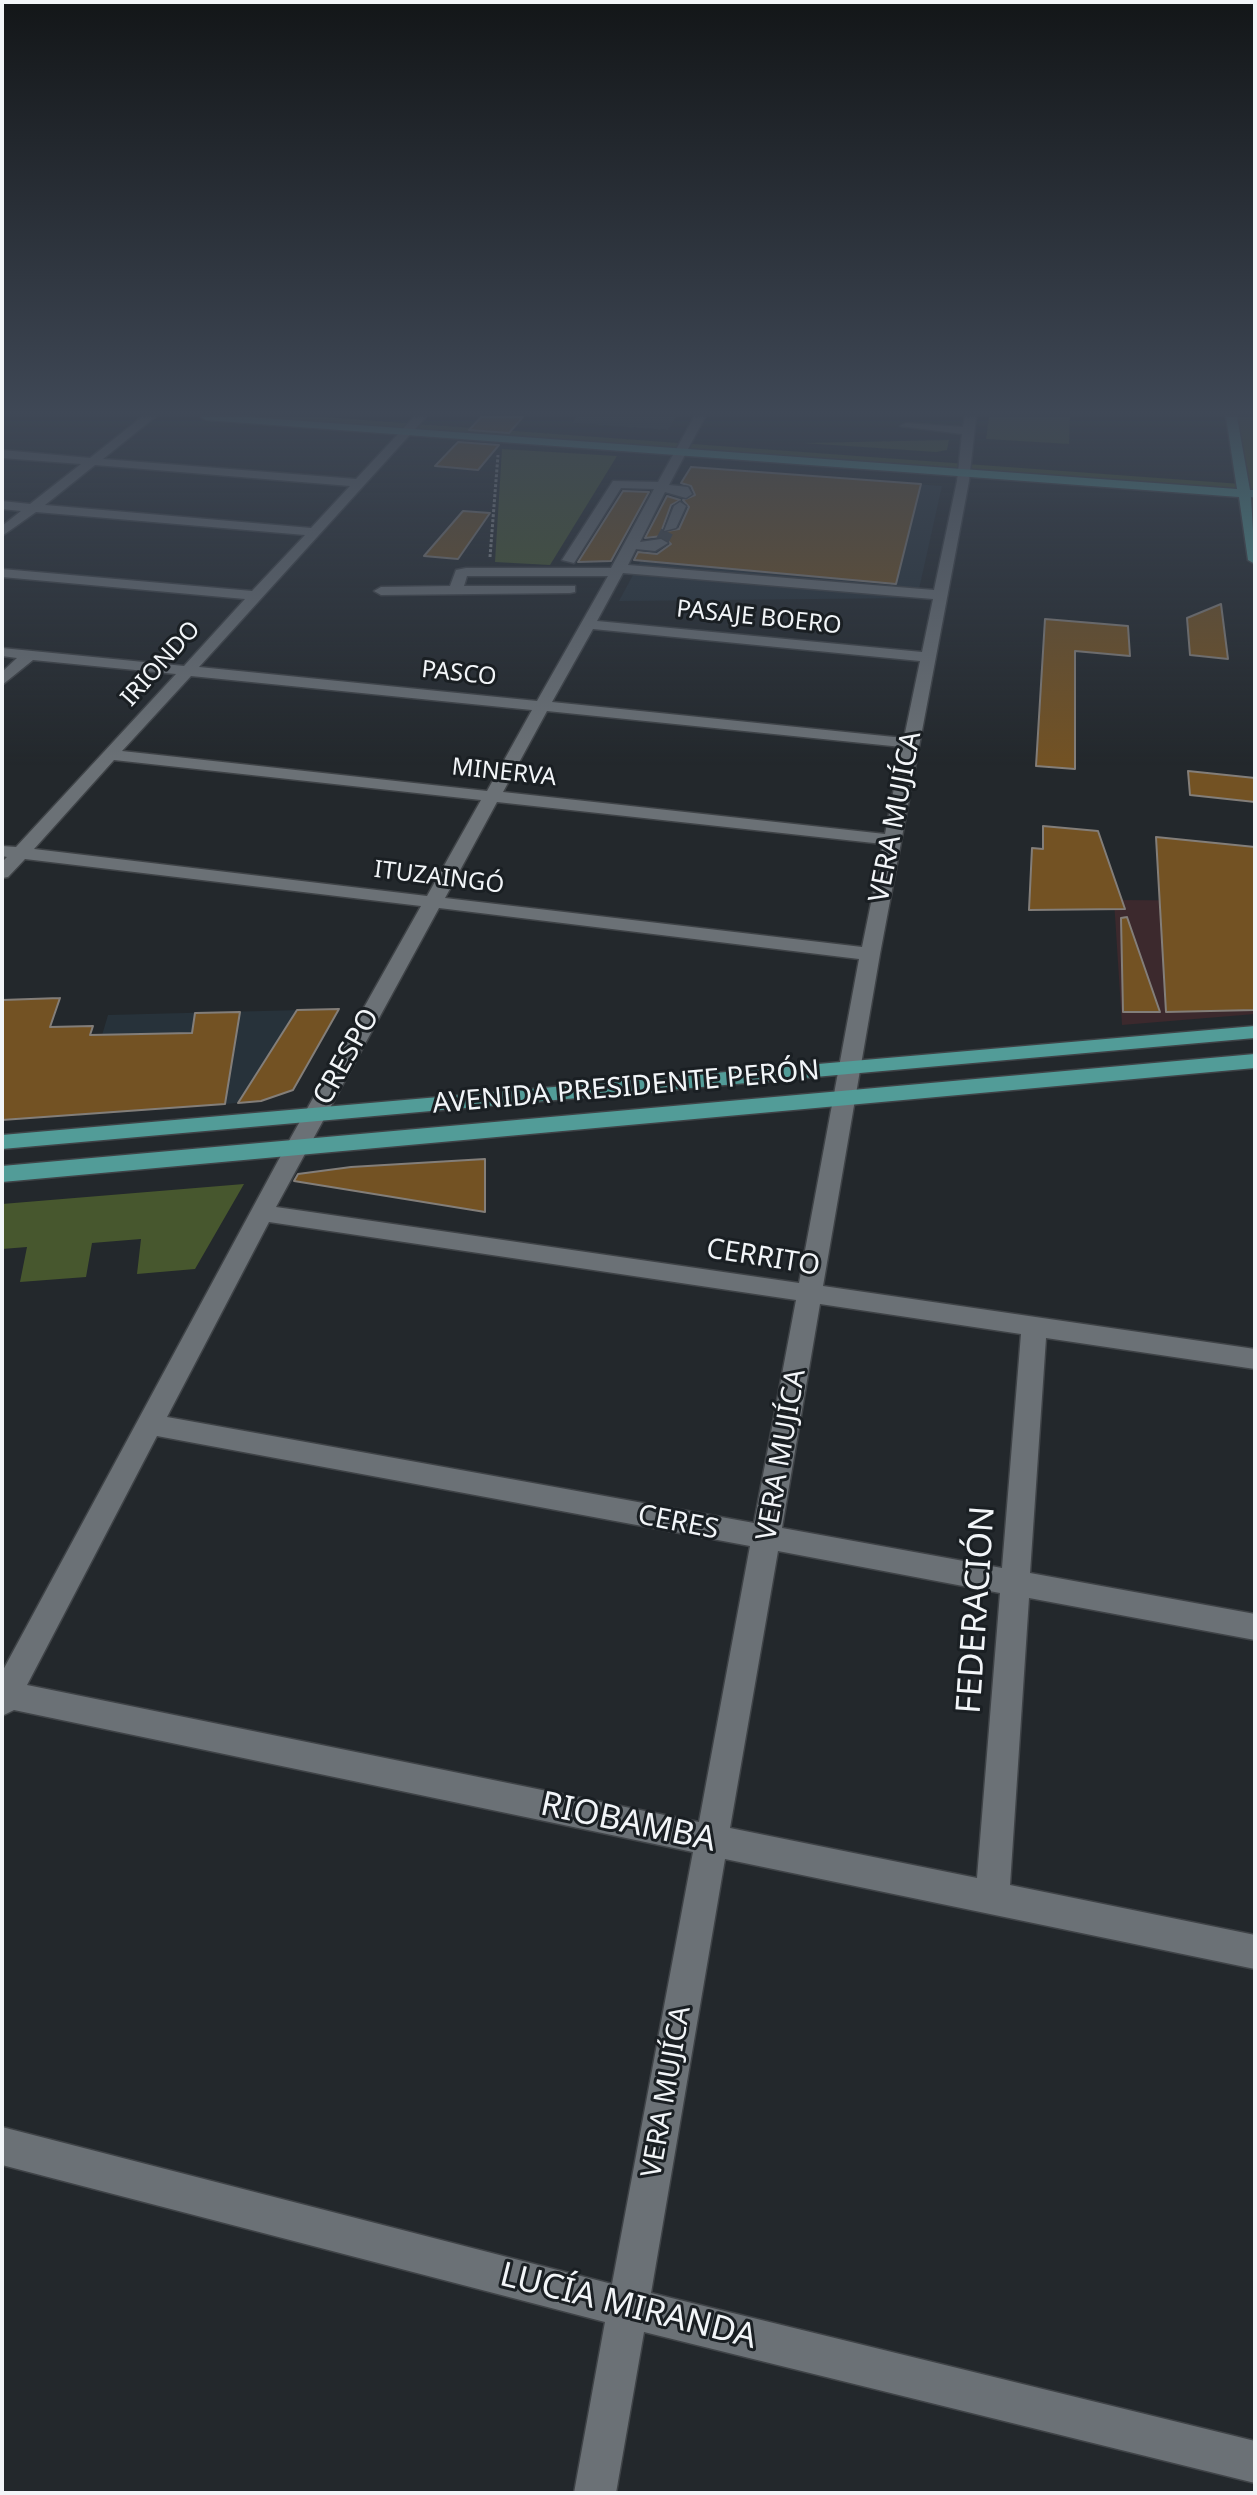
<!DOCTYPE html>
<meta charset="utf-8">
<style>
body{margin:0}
#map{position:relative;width:1257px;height:2495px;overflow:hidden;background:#23282c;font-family:"Noto Sans",sans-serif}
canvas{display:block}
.frame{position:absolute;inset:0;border:4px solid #f2f5f8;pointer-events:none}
</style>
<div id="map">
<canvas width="1257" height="2495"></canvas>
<div class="frame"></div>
</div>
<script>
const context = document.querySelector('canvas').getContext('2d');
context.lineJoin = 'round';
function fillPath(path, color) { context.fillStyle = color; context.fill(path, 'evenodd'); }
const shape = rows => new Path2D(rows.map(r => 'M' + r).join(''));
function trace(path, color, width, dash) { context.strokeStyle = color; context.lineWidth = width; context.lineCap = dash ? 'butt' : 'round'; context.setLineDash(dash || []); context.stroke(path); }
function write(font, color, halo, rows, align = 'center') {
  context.font = font + ' "Noto Sans",sans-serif'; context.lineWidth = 6; context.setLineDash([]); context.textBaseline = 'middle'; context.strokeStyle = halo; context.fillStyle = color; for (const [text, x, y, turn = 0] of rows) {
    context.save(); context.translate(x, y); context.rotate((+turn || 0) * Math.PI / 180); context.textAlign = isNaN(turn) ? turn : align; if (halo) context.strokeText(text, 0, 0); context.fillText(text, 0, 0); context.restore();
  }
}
const industrial = shape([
 [1114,900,1255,901,1255,1014,1122,1025]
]);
const built = shape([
 [576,417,676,417,668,430,572,423],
 [691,467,942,486,917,598,619,601],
 [339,1009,293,1090,261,1101,78,1116,108,1015]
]);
const green = shape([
 [206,417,323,417,1241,484,1232,417,1255,417,1255,560,1243,494],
 [989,417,1070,417,1069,444,986,439],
 [949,440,947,450,936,452,803,443],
 [502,449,617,456,550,565,495,562],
 [244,1184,195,1269,137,1274,141,1239,92,1243,86,1277,20,1282,27,1247,2,1249,2,1204]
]);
const building = shape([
 [481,417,523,417,509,433,469,430,481,417],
 [458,442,499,445,478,470,435,466,458,442],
 [691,467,921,484,896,584,634,560,638,552,657,554,671,544,662,536,645,538,667,496,680,500,671,505,661,532,679,529,689,507,683,500,695,495,691,486,681,483,691,467],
 [623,491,649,492,611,561,578,562,623,491],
 [463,511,490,513,458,559,424,556,463,511],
 [1221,604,1228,659,1190,655,1187,618,1221,604],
 [1045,619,1128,626,1130,656,1075,651,1075,769,1036,766,1045,619],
 [1188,771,1255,778,1255,802,1190,795,1188,771],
 [1043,826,1098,831,1125,909,1029,910,1032,848,1043,849,1043,826],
 [1156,837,1255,847,1255,1010,1166,1012,1156,837],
 [1127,917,1160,1012,1123,1012,1121,918,1127,917],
 [60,998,50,1027,93,1026,90,1035,192,1033,195,1013,240,1012,225,1104,2,1120,2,1000,60,998],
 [339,1009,293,1090,261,1101,238,1103,297,1010,339,1009],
 [485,1159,485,1212,294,1181,298,1174,351,1167,485,1159]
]);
const minorTunnel = shape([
 [661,543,669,528]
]);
const path = shape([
 [490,557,498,455]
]);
const minor = shape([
 [142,417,155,417,103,459,356,479,414,417,426,417,199,667,537,701,608,576,467,576,464,586,575,586,575,592,570,593,381,595,374,591,381,587,450,586,456,570,466,568,611,568,654,489,621,488,574,563,562,560,613,481,658,482,694,417,705,417,669,485,688,487,692,494,686,498,665,492,640,542,661,539,668,543,655,551,636,549,628,565,934,590,957,481,962,434,900,426,906,423,963,427,965,417,976,417,969,481,880,954,823,1286,1255,1349,1255,1369,1046,1338,1030,1573,1255,1614,1255,1640,1029,1598,1010,1885,1255,1935,1255,1969,725,1859,651,2293,1255,2441,1255,2483,644,2332,616,2493,574,2493,605,2322,2,2165,2,2127,612,2284,693,1852,14,1710,2,1716,2,1672,285,1148,421,906,25,859,8,877,2,878,2,862,7,857,2,856,2,846,16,847,176,674,33,660,2,685,2,672,17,658,2,656,2,648,184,666,245,599,2,577,2,569,252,591,305,535,36,512,2,536,2,526,21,511,2,509,2,501,30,504,81,464,2,458,2,450,90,458,142,417],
 [95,465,350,486,311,528,45,505,95,465],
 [623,573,933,599,922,652,597,621,623,573],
 [593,629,920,661,904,738,552,702,593,629],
 [191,676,532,710,487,791,122,751,191,676],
 [547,711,902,747,885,834,503,792,547,711],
 [114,760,481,800,427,896,34,849,114,760],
 [497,802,883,844,862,947,445,898,497,802],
 [439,908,859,959,799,1283,276,1207,439,908],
 [269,1222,796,1300,754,1523,167,1417,269,1222],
 [820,1304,1021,1334,1002,1568,782,1528,820,1304],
 [157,1436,750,1546,699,1822,27,1685,157,1436],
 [778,1551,1000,1593,977,1878,730,1828,778,1551],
 [680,502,686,506,676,528,664,531,674,506,680,502]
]);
const major = shape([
 [201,417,248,417,1237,489,1226,417,1237,417,1250,490,1255,490,1255,498,1251,497,1255,564,1248,560,1239,497,206,420,201,417],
 [1255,1026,1255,1038,2,1149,2,1135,1255,1026],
 [1255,1054,1255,1068,2,1182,2,1166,1255,1054]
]);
const farStreetnames = [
 ["PASAJE BOERO",759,618,6],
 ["IRIONDO",161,664,-48],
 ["PASCO",459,674,6],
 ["MINERVA",504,773,6],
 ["ITUZAINGÓ",439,878,7]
];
const streetNames = [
 ["VERA MUJÍCA",896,817,-79],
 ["CRESPO",347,1057,-61],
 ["AVENIDA PRESIDENTE PERÓN",626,1088,-5],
 ["CERRITO",763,1258,9],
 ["VERA MUJÍCA",782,1455,-80],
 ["CERES",678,1523,11],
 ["VERA MUJÍCA",667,2092,-80]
];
const nearStreetnames = [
 ["FEDERACIÓN",977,1610,-86],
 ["RIOBAMBA",628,1823,12],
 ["LUCÍA MIRANDA",628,2307,14]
];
fillPath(industrial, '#3c292d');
fillPath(built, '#27323a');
fillPath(green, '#47572e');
fillPath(building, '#735223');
trace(building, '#837e79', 2);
trace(minorTunnel, '#42474b', 13, [13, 6]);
trace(minor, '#3f4347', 3);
trace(major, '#3f4347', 3);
trace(path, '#909497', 3, [3, 2]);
fillPath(minor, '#6b7176');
fillPath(major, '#529c98');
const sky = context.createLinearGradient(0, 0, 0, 766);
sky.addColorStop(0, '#131618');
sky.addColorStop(0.54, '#3f4856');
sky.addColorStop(1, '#3f485600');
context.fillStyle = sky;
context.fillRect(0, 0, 1257, 766);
write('24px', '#f2f5f8', '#1a1f23', farStreetnames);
write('28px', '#f2f5f8', '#1a1f23', streetNames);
write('34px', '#f2f5f8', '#1a1f23', nearStreetnames);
</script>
